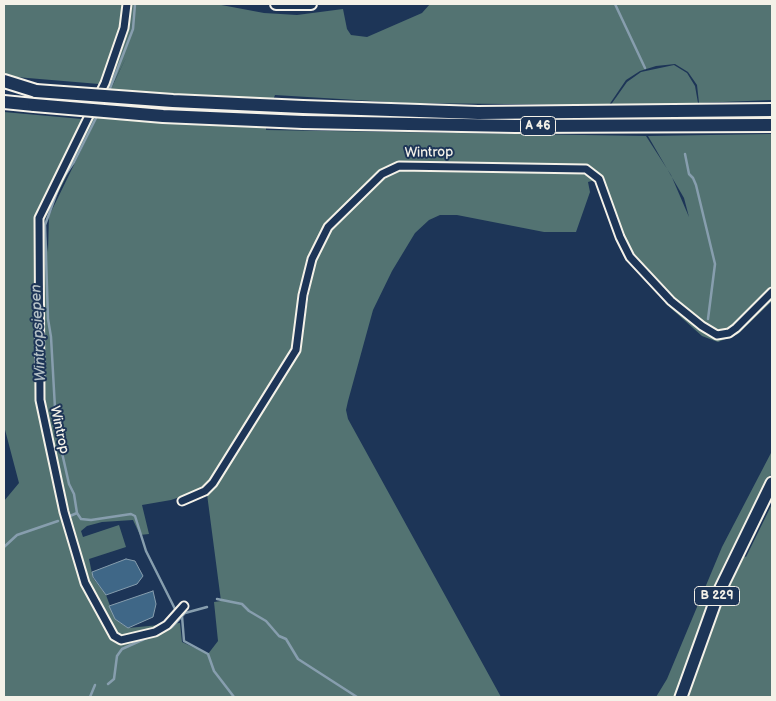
<!DOCTYPE html>
<style>
body{margin:0}
#map{position:relative;width:776px;height:701px;overflow:hidden;background:#1d3557;font-family:"Balsamiq Sans",sans-serif}
canvas{display:block}
.frame{position:absolute;inset:0;border:5px solid #f4f1e8;pointer-events:none}
</style>
<div id="map">
<canvas width="776" height="701"></canvas>
<div class="frame"></div>
</div>
<script>
const context = document.querySelector('canvas').getContext('2d');
context.lineJoin = 'round';
function fillPath(path, color) { context.fillStyle = color; context.fill(path, 'evenodd'); }
const shape = rows => new Path2D(rows.map(r => 'M' + r).join(''));
function trace(path, color, width, dash) { context.strokeStyle = color; context.lineWidth = width; context.lineCap = dash ? 'butt' : 'round'; context.setLineDash(dash || []); context.stroke(path); }
function write(font, color, halo, rows, align = 'center') {
  context.font = font + ' "Balsamiq Sans",sans-serif'; context.lineWidth = 4; context.setLineDash([]); context.textBaseline = 'middle'; context.strokeStyle = halo; context.fillStyle = color; for (const [text, x, y, turn = 0] of rows) {
    context.save(); context.translate(x, y); context.rotate((+turn || 0) * Math.PI / 180); context.textAlign = isNaN(turn) ? turn : align; if (halo) context.strokeText(text, 0, 0); context.fillText(text, 0, 0); context.restore();
  }
}
const green = shape([
 [4,4,216,4,264,13,297,15,343,9,347,29,351,35,367,37,422,13,430,4,772,4,772,100,699,103,697,85,688,72,675,64,656,66,640,71,626,80,609,105,405,103,275,95,266,118,266,130,646,136,671,175,689,217,684,198,648,136,772,134,772,301,738,334,718,342,702,336,665,303,669,301,668,295,634,258,622,238,595,170,586,174,595,180,588,182,590,192,576,232,544,232,457,215,440,215,429,220,415,233,392,271,373,310,348,401,346,410,348,419,501,697,4,697,4,501,19,483,4,426,4,112,82,119,99,84,4,76],
 [126,58,49,216,48,252,44,221],
 [381,171,387,176,329,227,315,259,300,347,216,484,207,494,221,601,214,602,218,641,208,654,182,642,180,623,128,628,115,619,106,595,93,578,89,559,126,547,119,525,83,537,81,531,87,526,102,522,133,520,140,535,149,534,142,505,171,500,204,489,212,481,296,346,310,256,329,219],
 [674,65,687,73,695,86,698,103,610,106,627,82,641,72],
 [772,451,772,472,734,552,746,557,772,504,772,697,656,697,667,679,722,547]
]);
const water = shape([
 [126,559,135,561,143,576,137,584,106,595,93,577,92,572,126,559],
 [153,591,156,604,153,617,128,628,115,619,109,606,153,591]
]);
const stream = shape([
 [615,4,645,68],
 [109,91,133,29,135,4],
 [98,114,74,162,61,181,45,225,48,319,51,337,56,426,69,484,74,494,77,513,81,519,91,520,131,514,135,516,146,551,176,611],
 [685,154,689,174,693,178,696,185,715,264,708,319],
 [70,516,77,513],
 [4,547,17,535,58,521],
 [217,599,242,604,249,611,266,621,279,636,286,639,298,659,357,697],
 [182,616,184,641,208,654,214,671,234,697],
 [158,634,172,627,185,613,207,607],
 [108,684,114,679,117,656,122,649,151,636],
 [90,697,95,685]
]);
const street = shape([
 [127,4,124,28,105,83,39,218,40,400,64,512,85,583,114,636,121,640,155,632,167,625,184,606],
 [182,501,205,491,213,483,296,350,303,295,312,259,328,227,382,174,399,166,586,169,599,179,620,237,630,257,671,301,702,326,717,335,729,333,736,328,772,292]
]);
const secondary = shape([
 [276,4,311,4]
]);
const primary = shape([
 [681,697,718,594,772,483]
]);
const highway = shape([
 [4,81,36,91],
 [4,102,34,105],
 [303,107,478,113,772,110],
 [303,122,515,126,772,125]
]);
const highwayBridge = shape([
 [36,91,173,101,303,107],
 [34,105,163,116,303,122]
]);
const shields = [
 [538,126,35],
 [717,596,45]
];
const shieldNames = [
 ["A 46",538,126],
 ["B 229",717,596]
];
const streetNames = [
 ["Wintrop",429,153,-1],
 ["Wintrop",59,430,78]
];
const waterNames = [
 ["Wintropsiepen",39,333,-93]
];
fillPath(green, '#537372');
fillPath(water, '#3f6787');
trace(water, '#879eae', 1);
trace(stream, '#879eae', 2.5);
trace(street, '#f4f1e8', 11);
trace(secondary, '#f4f1e8', 14);
trace(primary, '#f4f1e8', 15);
trace(highway, '#f4f1e8', 16);
trace(street, '#1d3557', 7);
trace(secondary, '#1d3557', 10);
trace(primary, '#1d3557', 11);
trace(highway, '#1d3557', 12);
trace(highwayBridge, '#f4f1e8', 16, []);
trace(highwayBridge, '#1d3557', 12);
for (const [x, y, w] of shields) { const box = new Path2D(); box.roundRect(x - w / 2, y - 9.5, w, 19, 4); context.fillStyle = '#1d3557'; context.fill(box); trace(box, '#f4f1e8', 1); }
write('bold 12px', '#f4f1e8', null, shieldNames);
write('14px', '#f4f1e8', '#1d3557', streetNames);
write('italic 15px', '#b5c1c6', '#1d3557', waterNames);
</script>
